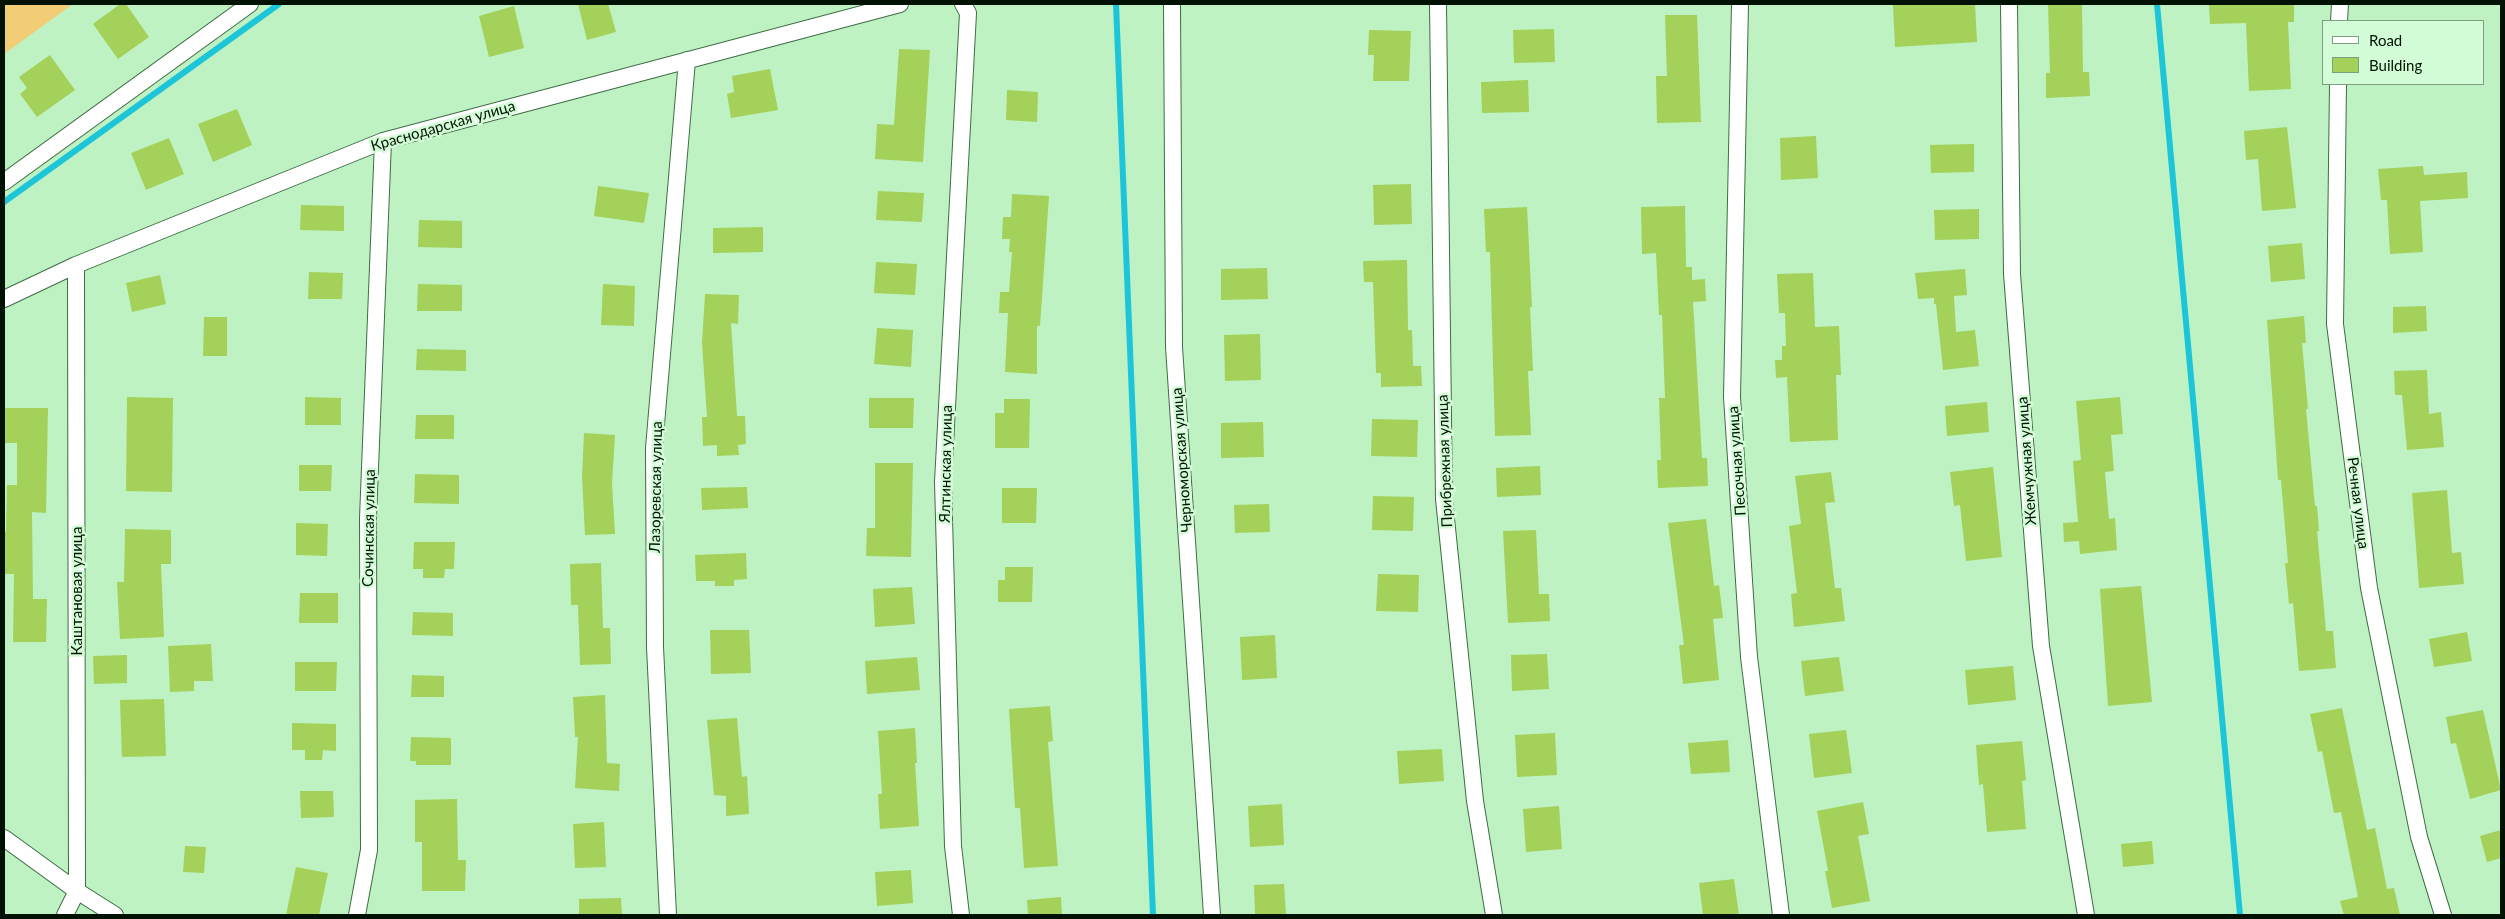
<!DOCTYPE html>
<html>
<head>
<meta charset="utf-8">
<style>
	body { margin:0 }
	#map { position:relative; width:2505px; height:919px; overflow:hidden; background:#bef2c3; font-family:Lato,sans-serif }
	canvas { display:block }
	.frame { position:absolute; inset:0; border:5px solid #011103; pointer-events:none }
	.legend { position:absolute; left:2322px; top:20px; width:162px; height:65px; box-sizing:border-box; background:#d3fdd6; border:1px solid #7f9f82; margin:0; padding:6px 9px; list-style:none; font-size:15px; color:#011103 }
	.legend li { display:flex; align-items:center; gap:10px; height:25px }
	.legend b { width:25px; border:1px solid #7f9f82 }
</style>
</head>
<body>
<div id="map">
<canvas width="2505" height="919"></canvas>
<div class="frame"></div>
<ul class="legend">
<li><b style="height:6px;background:#fff"></b>Road</li>
<li><b style="height:14px;background:#a3d159"></b>Building</li>
</ul>
</div>
<script>
const context = document.querySelector('canvas').getContext('2d');
context.lineJoin = 'round';
function fillPath(path, color) { context.fillStyle = color; context.fill(path, 'evenodd'); }
const shape = rows => new Path2D(rows.map(r => 'M' + r).join(''));
function stroke(path, color, width, dash) { context.strokeStyle = color; context.lineWidth = width; context.lineCap = dash ? 'butt' : 'round'; context.setLineDash(dash || []); context.stroke(path); }
function drawText(font, color, halo, rows, align = 'center') {
  context.font = font + ' Lato,sans-serif'; context.lineWidth = 5; context.setLineDash([]); context.textBaseline = 'middle'; context.strokeStyle = halo; context.fillStyle = color; for (const [text, x, y, turn = 0] of rows) {
    context.save(); context.translate(x, y); context.rotate((+turn || 0) * Math.PI / 180); context.textAlign = isNaN(turn) ? turn : align; if (halo) context.strokeText(text, 0, 0); context.fillText(text, 0, 0); context.restore();
  }
}
const green = shape([
	[4,4,73,4,4,54]
]);
const stream = shape([
	[1116,4,1153,915],
	[2157,4,2240,915],
	[4,202,279,4]
]);
const building = shape([
	[120,4,126,4,149,37,118,59,93,24],
	[578,4,608,4,616,32,587,40],
	[1916,4,1975,4,1977,42,1895,47,1893,5],
	[2048,4,2082,4,2083,72,2089,72,2090,96,2046,98,2046,73,2050,73],
	[2209,4,2294,4,2294,22,2288,22,2291,89,2249,91,2246,23,2210,24],
	[514,6,524,48,489,57,479,16],
	[1665,15,1697,15,1701,122,1657,123,1656,76,1667,76],
	[1554,29,1555,62,1514,63,1513,30],
	[1369,30,1411,31,1409,81,1373,81,1374,55,1368,55],
	[899,49,930,50,923,162,875,159,877,124,894,125],
	[50,55,75,90,37,117,20,94,27,88,19,77],
	[770,69,778,110,731,118,727,94,734,92,732,76],
	[1528,80,1529,112,1482,113,1481,82],
	[1007,90,1038,92,1037,122,1006,120],
	[237,109,252,145,213,162,198,124],
	[2287,127,2296,208,2262,211,2258,159,2246,160,2244,131],
	[1816,136,1818,178,1781,180,1780,138],
	[169,138,184,174,146,190,131,153],
	[1974,144,1974,172,1931,173,1930,145],
	[2423,166,2424,175,2467,172,2468,198,2420,201,2423,252,2390,254,2387,200,2381,200,2378,169],
	[1411,184,1412,224,1374,225,1373,185],
	[598,186,649,193,644,223,594,216],
	[878,191,924,193,922,222,876,220],
	[1012,194,1049,196,1040,326,1037,326,1037,374,1005,372,1008,313,999,313,1000,292,1009,292,1012,252,1009,252,1010,239,1002,239,1003,217,1011,217],
	[301,205,344,206,344,231,300,230],
	[1685,206,1686,267,1692,267,1692,280,1705,279,1706,301,1693,302,1702,458,1707,458,1708,486,1658,488,1657,460,1661,460,1659,398,1665,398,1662,315,1659,315,1656,253,1642,254,1641,207],
	[1527,207,1532,307,1530,307,1533,371,1528,371,1531,435,1495,436,1490,252,1486,252,1484,209],
	[1979,209,1979,239,1935,240,1934,210],
	[419,220,462,221,462,248,418,247],
	[763,227,763,252,713,253,713,228],
	[2302,243,2305,279,2271,282,2268,246],
	[1407,260,1408,330,1412,330,1413,366,1421,366,1422,386,1381,387,1381,373,1376,373,1373,282,1364,282,1363,261],
	[876,262,917,264,915,295,874,293],
	[1267,268,1268,299,1221,300,1221,269],
	[1965,269,1967,295,1954,296,1956,332,1975,330,1979,366,1943,370,1936,304,1934,304,1934,298,1918,299,1915,273],
	[309,272,343,273,342,299,308,299],
	[1813,273,1815,327,1839,326,1841,375,1836,375,1838,440,1790,442,1787,377,1776,378,1775,360,1782,360,1782,346,1786,346,1785,313,1779,313,1777,274],
	[160,275,166,304,132,312,126,283],
	[418,284,462,285,462,311,417,311],
	[603,284,635,286,634,326,601,325],
	[705,294,739,295,738,324,731,323,737,416,745,416,746,444,738,445,739,455,717,456,717,445,703,446,702,417,707,417,702,343],
	[2426,306,2427,331,2393,333,2393,307],
	[2304,316,2306,343,2302,343,2308,409,2306,409,2315,506,2317,506,2319,531,2317,531,2326,631,2333,631,2336,668,2299,671,2293,603,2289,604,2285,563,2288,563,2281,480,2278,480,2267,320],
	[204,317,227,317,227,356,203,356],
	[877,328,913,330,911,367,874,364],
	[1260,334,1261,380,1225,381,1224,335],
	[417,349,466,350,466,371,416,370],
	[2427,370,2429,414,2441,412,2444,447,2407,450,2402,395,2395,395,2394,371],
	[127,397,173,398,172,492,126,491],
	[305,397,341,398,341,425,305,425],
	[2120,397,2123,434,2111,435,2114,471,2105,472,2109,519,2115,518,2117,550,2080,554,2079,541,2064,542,2063,523,2078,522,2073,461,2081,460,2076,401],
	[869,398,914,398,913,428,869,428],
	[1004,399,1030,399,1029,448,995,448,995,413,1004,413],
	[1987,402,1989,432,1947,436,1945,406],
	[4,408,48,408,46,513,32,512,33,599,47,599,46,642,13,642,14,574,4,574,4,532,6,532,7,485,17,485,17,443,4,443],
	[416,415,454,415,454,439,415,439],
	[1372,419,1418,420,1417,457,1371,456],
	[1263,422,1264,457,1221,458,1221,423],
	[584,433,615,435,612,483,615,534,585,535,582,476],
	[875,463,913,463,911,557,866,556,867,528,875,528],
	[299,465,332,465,331,491,299,491],
	[1540,466,1541,495,1497,497,1496,468],
	[1993,467,2002,557,1966,561,1960,505,1954,506,1950,472],
	[1831,472,1835,502,1825,503,1835,588,1841,588,1845,621,1794,627,1791,594,1797,593,1789,526,1801,524,1795,476],
	[415,474,459,475,459,504,414,503],
	[747,487,748,508,702,510,701,488],
	[1002,488,1037,488,1036,523,1002,523],
	[2447,490,2452,553,2461,552,2464,584,2419,588,2412,493],
	[1373,496,1414,497,1413,531,1372,530],
	[1269,504,1270,532,1235,533,1234,505],
	[1706,519,1714,586,1719,585,1723,618,1713,619,1719,680,1683,684,1679,645,1684,645,1668,523],
	[296,523,328,524,327,556,296,555],
	[125,529,171,530,171,564,161,564,164,637,120,639,117,582,124,582],
	[1536,530,1539,594,1549,594,1550,621,1508,623,1503,531],
	[414,542,455,542,454,569,445,569,444,578,423,578,423,569,413,569],
	[746,553,747,579,734,580,734,586,715,586,715,581,696,581,695,555],
	[601,563,603,628,610,628,611,664,580,665,578,605,571,605,570,564],
	[1005,567,1033,567,1032,602,998,602,998,580,1005,580],
	[1378,574,1419,575,1418,612,1376,611],
	[2141,586,2152,702,2108,706,2100,589],
	[912,587,915,624,875,627,873,589],
	[300,593,338,593,338,623,299,623],
	[413,612,453,613,453,636,412,635],
	[710,630,749,630,751,673,711,674],
	[2467,632,2472,661,2434,667,2429,639],
	[1275,635,1277,678,1242,680,1240,637],
	[211,644,213,681,194,681,194,691,170,692,168,646],
	[1547,654,1549,689,1512,691,1511,655],
	[127,655,127,683,94,684,93,656],
	[917,657,920,690,867,694,865,661],
	[1839,657,1844,691,1805,696,1801,661],
	[295,662,337,662,336,691,295,691],
	[2013,666,2016,700,1968,705,1965,670],
	[412,675,444,676,444,697,411,697],
	[605,695,607,763,620,764,619,791,575,788,578,737,575,737,573,697],
	[164,699,166,756,122,757,120,700],
	[1050,706,1053,741,1048,742,1058,866,1024,868,1020,808,1015,808,1009,709],
	[2342,708,2367,830,2375,828,2387,889,2394,888,2400,915,2344,915,2340,901,2358,897,2341,812,2334,813,2322,751,2318,752,2310,714],
	[2483,710,2501,790,2470,799,2456,743,2451,744,2446,717],
	[737,718,742,777,747,776,749,814,726,816,726,796,714,795,707,720],
	[292,723,336,724,336,751,323,750,322,760,305,760,305,750,292,750],
	[915,728,917,763,915,763,919,826,880,829,878,794,882,794,878,731],
	[1846,730,1852,773,1814,778,1809,734],
	[1555,733,1557,775,1517,777,1515,735],
	[411,737,451,738,451,765,416,765,416,761,410,761],
	[1728,740,1730,772,1691,774,1688,743],
	[2022,741,2026,780,2022,781,2026,829,1987,832,1983,784,1979,785,1976,745],
	[1442,749,1444,781,1399,784,1397,751],
	[300,791,333,791,334,817,301,818],
	[457,799,458,860,466,860,465,891,422,891,422,842,415,842,415,800],
	[1863,802,1869,834,1858,836,1870,901,1832,908,1825,871,1828,871,1817,811],
	[1282,804,1284,845,1250,847,1248,806],
	[1559,806,1562,849,1526,852,1523,809],
	[604,822,606,867,575,868,573,824],
	[2501,830,2501,858,2487,862,2480,836],
	[2152,841,2154,864,2123,867,2121,844],
	[185,846,206,847,204,873,183,872],
	[296,867,328,873,319,915,286,915],
	[911,870,913,903,877,906,875,872],
	[1734,879,1739,915,1703,915,1699,883],
	[1284,884,1286,915,1255,915,1254,885],
	[1061,897,1062,915,1028,915,1027,900],
	[621,898,622,915,579,915,579,899]
]);
const street = shape([
	[1172,4,1174,347,1212,915],
	[1438,4,1444,499,1475,801,1494,915],
	[1740,4,1732,397,1749,657,1781,915],
	[2009,4,2012,274,2041,646,2086,915],
	[2339,21,2340,4],
	[2338,84,2335,324,2369,588,2419,837,2443,915],
	[4,182,250,4],
	[4,299,76,265,383,141,900,4],
	[4,838,77,891,115,915],
	[65,915,77,891,76,265],
	[357,915,369,850,368,518,383,141],
	[668,915,655,647,654,448,687,60],
	[961,915,953,846,943,482,968,13,963,4]
]);
const streetNames = [
	["Краснодарская улица",443,126,-16],
	["Черноморская улица",1182,460,-94],
	["Прибрежная улица",1445,461,-92],
	["Песочная улица",1737,461,-94],
	["Жемчужная улица",2027,461,-94],
	["Ялтинская улица",946,464,-89],
	["Лазоревская улица",656,487,-89],
	["Речная улица",2358,503,83],
	["Сочинская улица",369,528,-89],
	["Каштановая улица",77,591,-90]
];
fillPath(green, '#f2cd75');
stroke(stream, '#1dc5d8', 6);
fillPath(building, '#a3d159');
stroke(street, '#3e6d44', 18);
stroke(street, '#fff', 16);
drawText('15px', '#011103', '#d3fdd6', streetNames);
</script>
</body>
</html>
